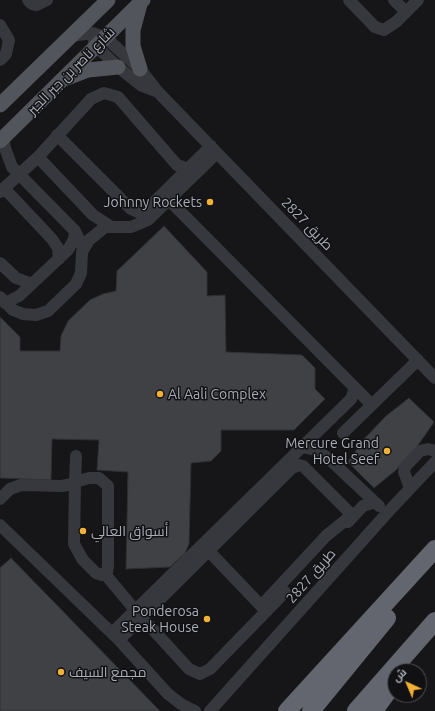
<!DOCTYPE html>
<html>
<head>
<meta charset="utf-8">
<style>
	body { margin:0 }
	#map { position:relative; width:435px; height:711px; overflow:hidden; background:#161618; font-family:Ubuntu,Cairo,sans-serif }
	canvas { display:block }
	.north { position:absolute; left:387px; top:663px; width:40px; height:40px; box-sizing:border-box; background:#111113; border:1px solid #4d4f55; border-radius:50%; rotate:316deg; font-size:11px; font-weight:700; line-height:16px; text-align:center; color:#a8adb8 }
	.north::after { content:''; display:block; margin:auto; width:14px; height:18px; background:#f2b134; clip-path:polygon(50% 0,100% 100%,50% 72%,0 100%) }
</style>
</head>
<body>
<div id="map">
<canvas width="435" height="711"></canvas>
<div class="north">ش</div>
</div>
<script>
const context = document.querySelector('canvas').getContext('2d');
context.lineJoin = 'round';
function fillPath(path, color) { context.fillStyle = color; context.fill(path, 'evenodd'); }
const shape = rows => new Path2D(rows.map(r => 'M' + r).join(''));
function stroke(path, color, width, dash) { context.strokeStyle = color; context.lineWidth = width; context.lineCap = dash ? 'butt' : 'round'; context.setLineDash(dash || []); context.stroke(path); }
function drawText(font, color, halo, rows, align = 'center') {
  context.font = font + ' Ubuntu,Cairo,sans-serif'; context.lineWidth = 3; context.setLineDash([]); context.textBaseline = 'middle'; context.strokeStyle = halo; context.fillStyle = color; for (const [text, x, y, turn = 0] of rows) {
    context.save(); context.translate(x, y); context.rotate((+turn || 0) * Math.PI / 180); context.textAlign = isNaN(turn) ? turn : align; if (halo) context.strokeText(text, 0, 0); context.fillText(text, 0, 0); context.restore();
  }
}
const building = shape([
	[164,226,207,272,207,296,225,295,226,352,302,355,315,368,315,389,325,399,294,430,221,430,221,451,211,461,191,463,189,544,185,553,170,567,126,569,128,472,97,470,99,440,52,439,51,480,0,478,0,317,20,337,20,351,60,351,61,336,68,321,90,300,103,294,116,291,117,271,164,226],
	[409,398,434,422,416,448,396,470,374,488,348,462,364,439,386,416,409,398],
	[11,558,84,633,160,711,0,711,0,568,11,558]
]);
const minor = shape([
	[28,0,32,4,37,5,47,0],
	[349,0,375,27,384,30,396,22,418,0],
	[394,0,406,12],
	[0,25,9,40,6,54,0,60],
	[71,36,92,33,105,37,140,69,158,92,435,378],
	[93,38,96,46,118,67,142,86,158,92],
	[57,135,131,209,138,212,148,208,211,146],
	[3,138,5,148,12,167,75,231,83,248],
	[38,157,93,215,110,226],
	[4,188,52,239,58,248,59,259],
	[0,192,38,157,91,99,104,93,118,97,177,165,188,169],
	[163,194,372,405],
	[0,263,16,278,32,284],
	[0,297,13,310,23,314,36,315,48,311,76,284,81,273,82,252,89,240,105,227,131,227,148,220,217,153],
	[5,303,19,296,68,250,74,239,75,231],
	[343,433,418,360],
	[302,447,316,450,328,458,379,506],
	[89,478,99,478,108,486,108,566,107,572,102,575,96,573,83,560,74,544,75,482,89,478],
	[410,488,404,472,405,467,420,451,428,449,435,451],
	[0,499,10,489,21,485,62,486,72,484,75,482,76,456],
	[348,522,363,506,375,502],
	[0,525,119,640,168,694,181,704,195,711],
	[203,545,266,611],
	[105,574,135,610,189,669,200,674,210,669,285,592],
	[112,633,351,399,355,388],
	[119,640,292,468,299,465,303,466,352,515,326,536,261,606],
	[210,711,388,512,435,462]
]);
const major = shape([
	[140,69,133,46,133,30,140,4],
	[67,78,88,70,118,67],
	[0,105,108,0],
	[0,141,143,0]
]);
const highway = shape([
	[287,711,435,549],
	[311,711,387,618],
	[356,711,435,621],
	[374,711,391,687]
]);
const markers = [
	[210,202,4,"#f2b134"],
	[160,394,4,"#f2b134"],
	[387,451,4,"#f2b134"],
	[83,531,4,"#f2b134"],
	[207,619,4,"#f2b134"],
	[61,672,4,"#f2b134"]
];
const streetNames = [
	["شارع ناصر بن جبر الجبر",71,71,-45],
	["طريق 2827",307,224,46],
	["طريق 2827",311,576,-49]
];
const poiNames = [
	["Johnny Rockets",202,202],
	["Al Aali Complex",168,394,"left"],
	["Mercure Grand",379,443],
	["Hotel Seef",379,459],
	["أسواق العالي",91,531,"left"],
	["Ponderosa",199,611],
	["Steak House",199,627],
	["مجمع السيف",69,672,"left"]
];
fillPath(building, '#404145');
stroke(building, '#303034', 1);
stroke(minor, '#37383d', 12);
stroke(major, '#53555c', 15);
stroke(highway, '#63666e', 18);
for (const [x, y, r, color] of markers) { const dot = new Path2D(); dot.arc(x, y, r, 0, 2 * Math.PI); context.fillStyle = color; context.fill(dot); stroke(dot, '#111113', 1.5); }
drawText('14px', '#a8adb8', '#111113', streetNames);
drawText('14px', '#a8adb8', '#111113', poiNames, 'right');
</script>
</body>
</html>
